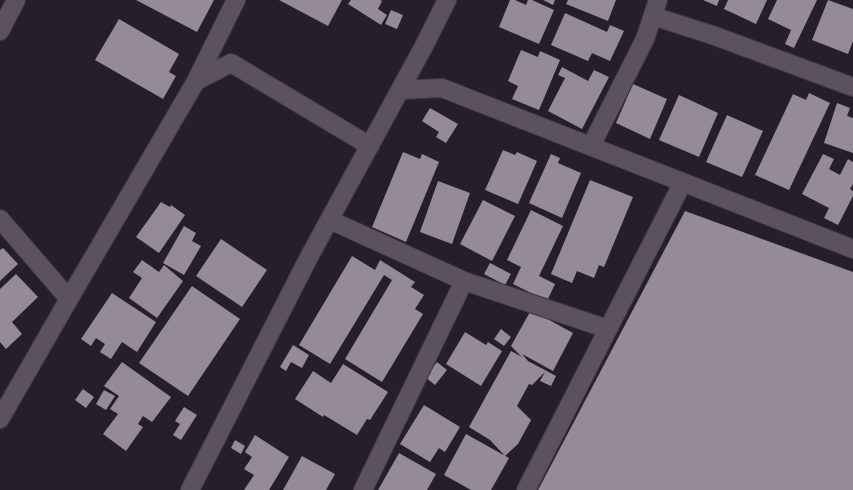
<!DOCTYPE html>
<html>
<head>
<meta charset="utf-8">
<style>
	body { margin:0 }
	canvas { display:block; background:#261e29 }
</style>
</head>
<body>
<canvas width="853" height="490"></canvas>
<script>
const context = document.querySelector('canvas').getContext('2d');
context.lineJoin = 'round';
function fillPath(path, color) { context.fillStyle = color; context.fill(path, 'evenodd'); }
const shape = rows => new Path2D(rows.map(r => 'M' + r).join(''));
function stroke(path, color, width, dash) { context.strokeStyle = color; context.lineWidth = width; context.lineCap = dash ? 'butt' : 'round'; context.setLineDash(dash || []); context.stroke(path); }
const building = shape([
	[136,0,214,0,197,32],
	[279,0,342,0,328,26],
	[351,0,380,0,382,1,378,9,387,15,381,25,348,4],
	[510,0,515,0,526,5,528,0,532,0,554,10,539,44,499,27],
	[543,0,555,0,553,5],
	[568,0,616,0,608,21,566,4],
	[703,0,719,0,717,6],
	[728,0,767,0,756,24,724,9],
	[777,0,817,0,794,48,785,44,791,30,768,19],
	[828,0,853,9,853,41,848,54,812,40],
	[391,10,403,15,397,29,385,24],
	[565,13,607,32,610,25,624,31,610,61,592,53,588,61,551,45],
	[119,19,179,54,169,72,176,76,163,99,95,60],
	[521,50,538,57,540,51,560,60,539,110,512,99,518,86,508,81],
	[562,67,588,81,594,70,609,77,582,129,548,111,565,78,558,75],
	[633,84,667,99,650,139,616,123],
	[809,93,830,103,789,190,755,175,793,94,806,100],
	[679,95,718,113,699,157,659,140],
	[837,103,850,108,847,116,853,118,853,153,824,143],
	[430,108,458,124,446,143,436,137,439,132,422,121],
	[727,115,763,131,742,177,706,162],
	[503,150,515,155,517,152,537,161,518,204,485,190],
	[403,152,420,159,422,154,439,162,406,242,372,227],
	[551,154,560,158,558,163,581,173,562,218,529,203],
	[823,154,834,159,829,169,840,175,848,159,853,162,853,184,850,189,853,191,853,196,838,225,824,218,829,208,802,194],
	[590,180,633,197,604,267,599,265,594,278,577,271,572,283,551,274],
	[438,181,470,193,452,244,420,232],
	[483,200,515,216,492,261,460,244],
	[161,202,170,207,171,205,185,215,159,253,136,237],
	[531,210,563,226,539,276,555,284,547,301,513,284,521,267,507,260],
	[685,211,853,272,853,490,538,490],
	[184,226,196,233,192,241,201,246,184,275,163,263],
	[221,239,267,270,242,307,196,276],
	[3,248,18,264,0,281,0,250],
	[352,256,375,270,380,260,415,282,411,287,424,295,415,309,423,314,382,382,345,359,392,280,384,275,330,364,299,345],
	[142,260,159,272,164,265,183,281,157,318,129,298,142,278,133,272],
	[490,263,511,274,505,285,484,274],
	[16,274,38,297,12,322,22,334,6,349,0,342,0,289],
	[192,286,240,319,188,396,139,363],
	[112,293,156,322,137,352,122,342,111,359,100,352,105,344,96,338,91,346,81,339],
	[531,310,573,333,553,371,522,354,528,361,556,376,551,386,540,381,545,372,532,385,529,384,517,406,531,420,518,444,505,456,490,440,469,427,511,351,522,357,511,346],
	[501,329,511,337,504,346,494,339],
	[465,332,486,345,488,342,502,351,481,386,446,364],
	[293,345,309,355,302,368,291,362,286,371,280,367],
	[122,362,171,397,152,422,143,416,138,424,143,427,126,451,103,434,118,414,110,409,119,396,104,386],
	[437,362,447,370,435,385,425,377],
	[343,364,388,392,370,420,367,419,357,435,324,415,323,417,295,399,313,371,331,383],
	[83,389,94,397,86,408,75,400],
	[104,390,115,396,106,410,96,404],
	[424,405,460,427,445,452,439,448,430,462,400,444],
	[184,407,197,415,181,440,173,435,180,424,175,421],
	[466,434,509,458,491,490,471,490,444,475],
	[255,435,289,457,269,490,244,490,254,475,244,469,252,457,245,452],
	[235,440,245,446,241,454,231,448],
	[399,453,436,474,427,490,378,490],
	[302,456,335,474,326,490,283,490]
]);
const minor = shape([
	[653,16,715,36,853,87],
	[0,31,16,0],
	[196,81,236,0],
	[400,90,442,88,853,249],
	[591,146,645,39,658,0],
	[0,219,69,299,0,419],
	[330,220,464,281,608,329],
	[69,299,196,81,231,63,370,146],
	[190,490,308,259,425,44,447,0],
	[363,490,464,281],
	[526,490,683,182]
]);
fillPath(building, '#948a98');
stroke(minor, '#3f3941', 20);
stroke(minor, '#5b525e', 18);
</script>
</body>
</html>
